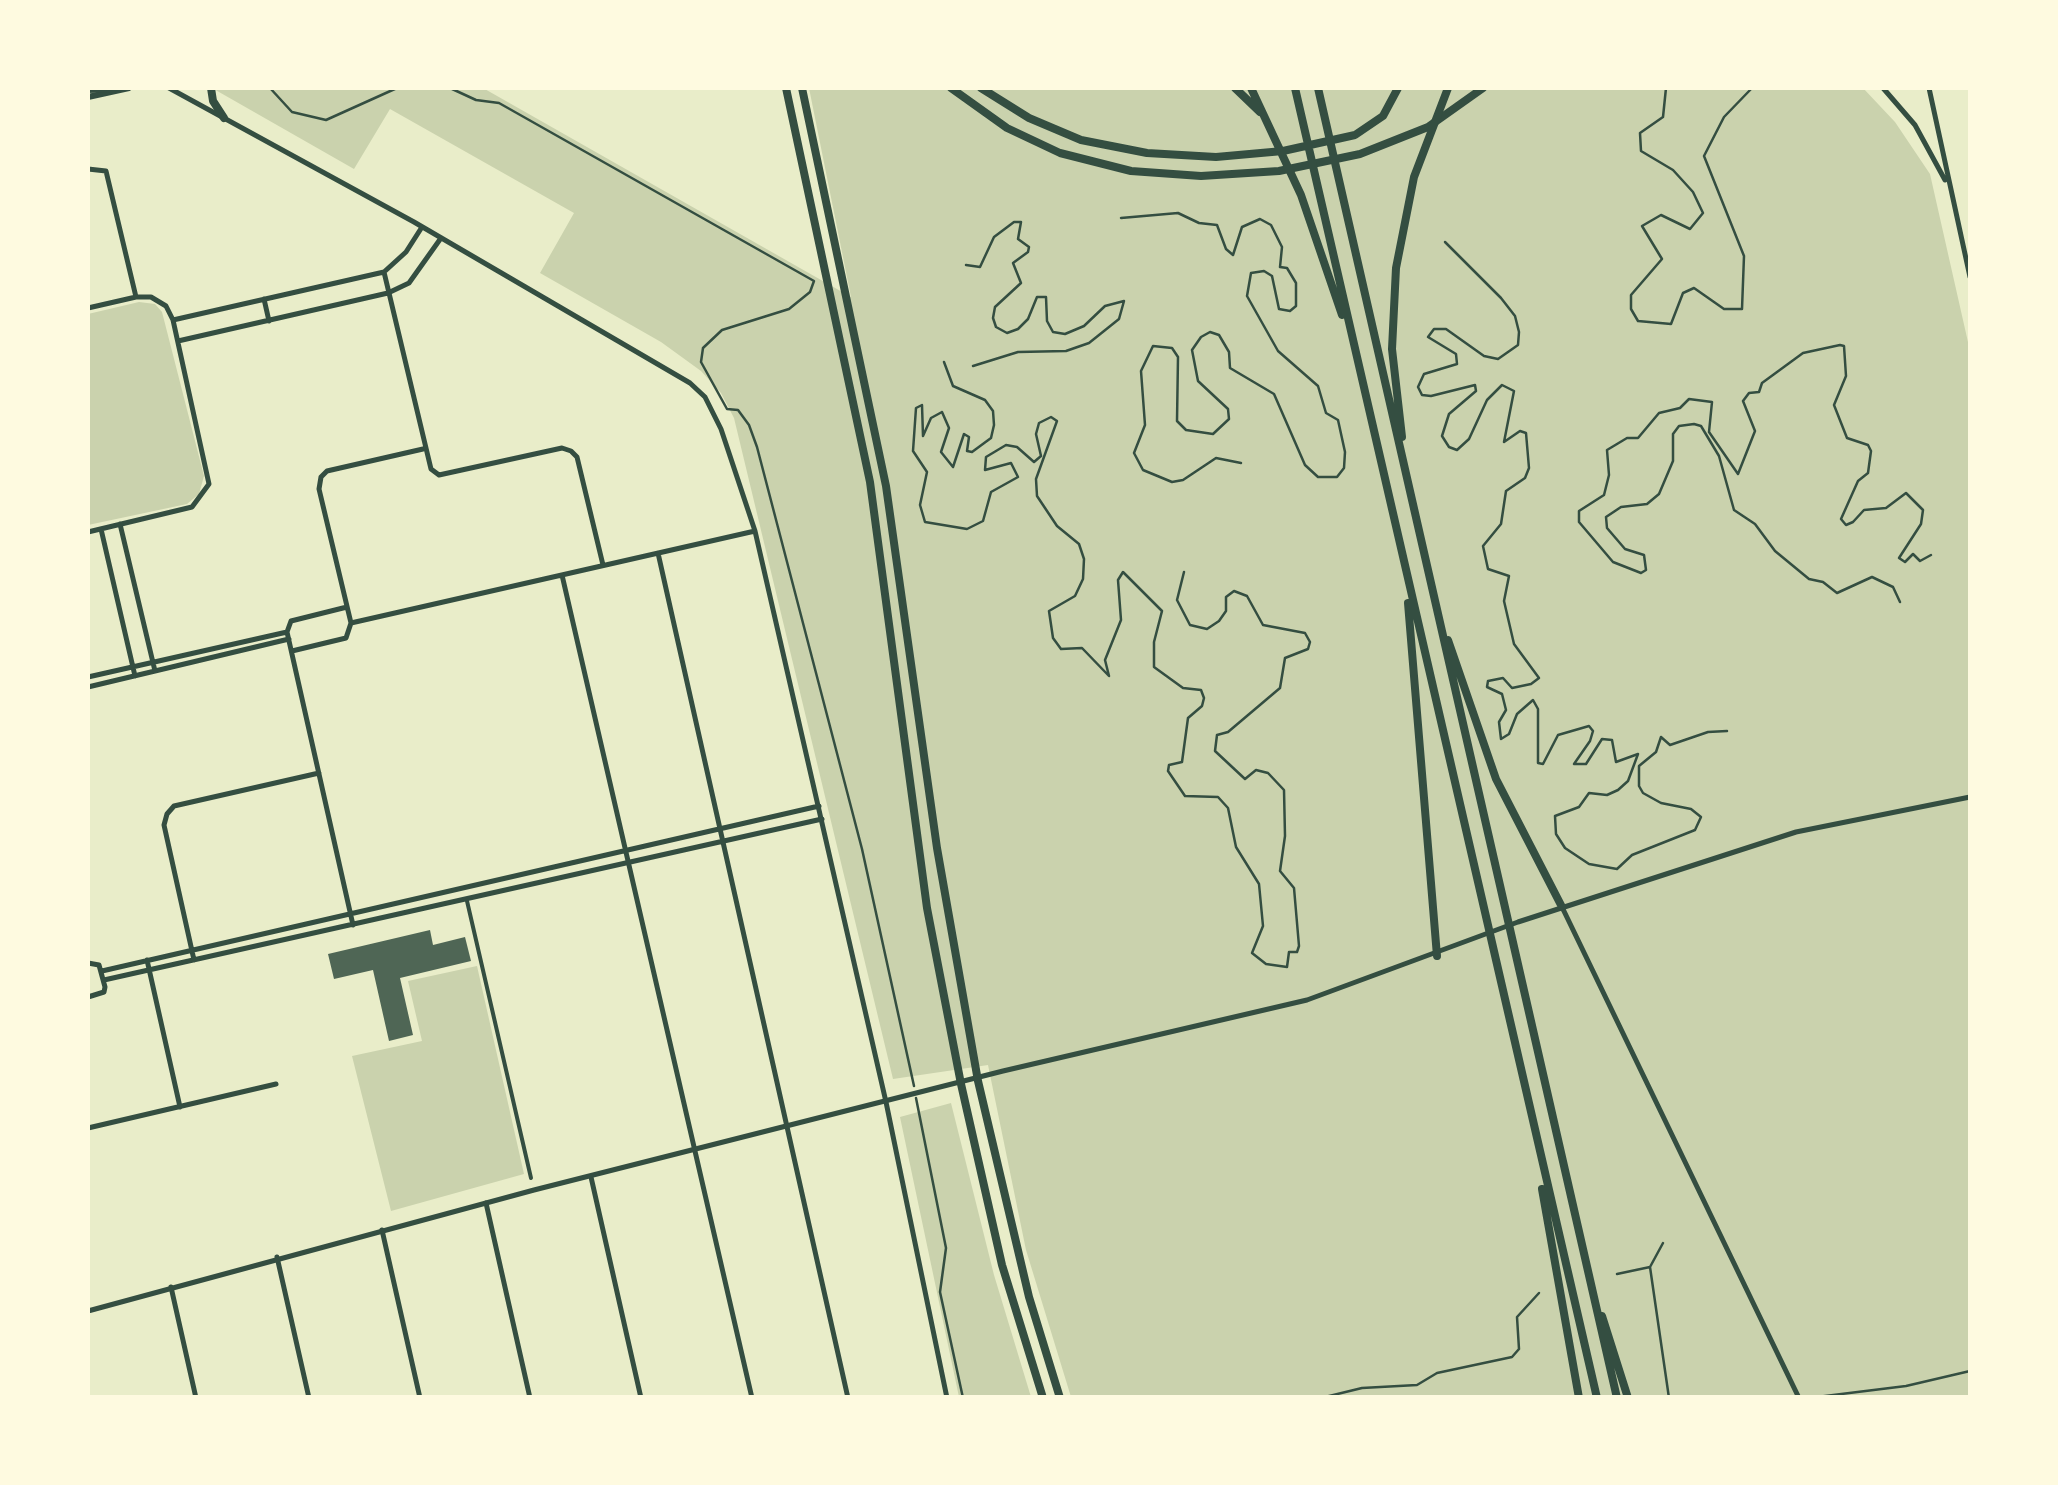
<!DOCTYPE html>
<html>
<head>
<meta charset="utf-8">
<style>
	body { margin:0 }
	#map { position:relative; width:2058px; height:1485px; overflow:hidden; background:#e9edc9; font-family:"Noto Sans",sans-serif }
	canvas { display:block }
	.frame { position:absolute; inset:0; border:90px solid #fefae0; pointer-events:none }
</style>
</head>
<body>
<div id="map">
<canvas width="2058" height="1485"></canvas>
<div class="frame"></div>
</div>
<script>
const context = document.querySelector('canvas').getContext('2d');
context.lineJoin = 'round';
function fillPath(path, color) { context.fillStyle = color; context.fill(path, 'evenodd'); }
const shape = rows => new Path2D(rows.map(r => 'M' + r).join(''));
function stroke(path, color, width, dash) { context.strokeStyle = color; context.lineWidth = width; context.lineCap = dash ? 'butt' : 'round'; context.setLineDash(dash || []); context.stroke(path); }
const green = shape([
	[212,88,483,88,851,297,809,88,1863,88,1895,122,1930,174,1970,351,1970,1397,1071,1397,1026,1250,988,1065,893,1079,734,418,721,393,701,371,661,342,540,273,574,213,390,109,354,169],
	[139,302,155,304,162,312,204,476,199,494,187,504,88,525,88,314],
	[477,966,524,1174,391,1211,352,1056,422,1041,408,981],
	[951,1103,994,1275,1031,1397,959,1397,900,1117]
]);
const building = shape([
	[430,930,433,945,465,937,471,961,400,978,413,1035,389,1041,373,970,334,979,328,954]
]);
const path = shape([
	[270,88,292,112,326,120,397,88],
	[450,88,476,100,499,103,814,281,810,292,789,309,722,330,703,348,701,362,727,409,738,410,749,425,757,447,862,849,914,1086],
	[1666,88,1663,117,1640,133,1641,151,1673,170,1693,192,1703,213,1690,229,1661,215,1642,226,1662,259,1631,295,1631,309,1638,321,1671,324,1683,293,1694,288,1724,309,1742,309,1744,256,1704,156,1724,117,1752,88],
	[1121,218,1178,213,1199,223,1217,225,1226,249,1233,255,1242,227,1260,219,1271,225,1282,247,1280,267,1287,268,1296,283,1296,306,1290,311,1279,309,1272,276,1264,271,1251,273,1247,296,1278,351,1318,386,1326,413,1338,420,1345,452,1344,468,1337,477,1318,477,1305,465,1274,394,1230,368,1229,352,1219,335,1210,332,1201,337,1192,350,1198,381,1228,409,1229,419,1213,434,1186,430,1177,421,1178,357,1172,348,1153,346,1141,371,1145,425,1134,453,1143,470,1172,482,1183,480,1216,458,1241,463],
	[1445,242,1501,298,1515,316,1519,332,1518,345,1498,359,1484,356,1446,329,1434,329,1428,337,1456,354,1457,364,1424,374,1418,387,1422,395,1431,396,1475,385,1476,391,1449,414,1442,436,1449,447,1457,450,1469,439,1487,400,1502,385,1514,391,1504,442,1520,431,1526,433,1529,468,1525,478,1506,491,1501,524,1483,546,1488,569,1509,576,1504,601,1514,644,1539,678,1531,684,1512,688,1503,678,1488,681,1487,687,1502,694,1506,710,1499,722,1501,739,1509,734,1517,714,1533,700,1538,709,1538,763,1543,764,1558,735,1589,726,1593,731,1590,741,1574,764,1586,764,1602,739,1612,740,1616,762,1638,754,1628,781,1618,790,1607,795,1589,793,1579,807,1555,816,1556,834,1565,848,1589,864,1617,869,1632,855,1695,830,1701,817,1691,809,1661,803,1643,793,1639,786,1639,766,1656,752,1661,737,1670,745,1708,732,1727,731],
	[966,265,980,267,994,237,1014,222,1021,222,1018,239,1029,247,1028,252,1013,263,1021,283,995,307,993,318,996,327,1007,333,1018,329,1028,319,1037,297,1046,297,1047,321,1053,332,1065,334,1084,326,1105,306,1124,301,1119,319,1089,343,1066,351,1018,352,973,366],
	[944,362,953,386,985,400,993,411,994,425,991,438,972,452,967,451,969,437,964,434,953,467,941,452,949,428,942,412,931,418,923,436,922,405,916,408,913,451,927,472,920,505,925,522,967,529,983,521,991,492,1018,477,1011,463,985,470,986,457,1006,445,1017,447,1034,462,1041,456,1036,434,1039,423,1051,417,1057,421,1036,479,1037,496,1057,526,1079,544,1084,559,1083,579,1075,596,1049,611,1053,638,1061,649,1082,648,1109,676,1105,660,1121,620,1118,580,1123,572,1162,611,1154,642,1154,667,1183,688,1201,690,1204,698,1202,706,1188,718,1182,762,1169,765,1168,771,1185,796,1218,797,1228,808,1236,847,1259,884,1263,926,1252,953,1266,964,1287,967,1289,952,1297,952,1299,946,1294,888,1280,871,1285,836,1284,790,1268,773,1256,770,1245,779,1215,751,1217,735,1228,732,1280,688,1285,658,1308,649,1310,642,1305,633,1263,625,1247,596,1234,591,1226,597,1226,611,1219,621,1207,629,1190,625,1177,600,1184,572],
	[1900,602,1893,587,1872,577,1837,593,1823,582,1809,579,1775,551,1755,524,1734,510,1719,456,1701,426,1694,424,1679,426,1673,434,1673,461,1659,494,1647,504,1621,507,1606,517,1607,528,1625,549,1644,555,1646,570,1641,573,1613,562,1579,522,1579,511,1604,495,1609,475,1607,450,1627,438,1638,438,1659,413,1680,408,1689,399,1712,402,1709,432,1738,474,1755,431,1743,401,1749,393,1759,392,1762,383,1803,353,1840,345,1844,346,1846,376,1834,405,1847,438,1868,445,1871,451,1868,473,1858,481,1841,519,1846,525,1853,522,1864,510,1886,508,1906,493,1923,510,1921,524,1899,558,1905,562,1913,554,1920,561,1931,555],
	[916,1098,946,1248,940,1292,963,1398],
	[1650,1267,1669,1398],
	[1617,1274,1650,1267,1663,1243],
	[1321,1398,1362,1388,1417,1385,1437,1373,1512,1357,1519,1349,1517,1317,1539,1293],
	[1809,1398,1906,1386,1970,1371]
]);
const pedestrian = shape([
	[467,901,531,1178]
]);
const minor = shape([
	[169,88,414,222,690,383,705,397,721,429,755,531,886,1102,947,1398],
	[1883,88,1915,125,1945,180],
	[1929,88,1970,277],
	[88,169,106,171,136,297],
	[384,272,431,469,439,475,562,448,571,451,577,457,603,565],
	[264,299,269,321],
	[88,308,136,297,151,297,166,306,173,320,209,484,192,507,88,532],
	[173,320,384,272,406,252,422,227],
	[178,341,388,293,409,283,441,238],
	[120,524,155,671],
	[101,529,135,676],
	[658,553,848,1398],
	[562,575,752,1398],
	[351,623,755,531],
	[351,623,319,489,321,477,327,471,423,449],
	[287,632,353,925],
	[292,651,346,638,351,623],
	[88,677,287,632,291,621,347,607],
	[88,687,289,639],
	[1562,907,1799,1398],
	[147,960,180,1107],
	[194,960,164,825,167,814,174,806,319,773],
	[88,963,99,965,105,987,104,992,88,997],
	[102,971,819,806],
	[104,980,822,819],
	[88,1128,276,1084],
	[591,1177,641,1398],
	[486,1203,530,1398],
	[382,1230,420,1398],
	[277,1257,309,1398],
	[171,1287,196,1398]
]);
const tertiary = shape([
	[88,1311,534,1190,1003,1071,1307,1000,1518,922,1796,832,1970,797]
]);
const secondary = shape([
	[88,97,129,88]
]);
const primary = shape([
	[211,88,213,101,224,118],
	[786,88,870,482,927,908,961,1084,1002,1265,1043,1398],
	[802,88,886,486,937,848,978,1081,1029,1297,1060,1398],
	[951,88,1007,128,1060,153,1131,171,1201,176,1279,171,1360,154,1428,127,1483,88]
]);
const motorway = shape([
	[981,88,1029,118,1081,140,1147,153,1216,157,1283,151,1355,135,1383,116,1398,88],
	[1235,88,1260,112],
	[1251,88,1301,195,1342,315],
	[1295,88,1597,1398],
	[1318,88,1617,1398],
	[88,89,114,88],
	[1402,437,1392,349,1396,268,1414,177,1448,88],
	[1408,603,1437,956],
	[1448,640,1496,779,1562,907],
	[1542,1189,1579,1398],
	[1602,1316,1628,1398]
]);
fillPath(green, '#cad2ad');
fillPath(building, '#4f6655');
stroke(path, '#344e41', 2.5);
stroke(pedestrian, '#344e41', 4);
stroke(minor, '#344e41', 5);
stroke(tertiary, '#344e41', 5);
stroke(secondary, '#344e41', 6);
stroke(primary, '#344e41', 8);
stroke(motorway, '#344e41', 8);
</script>
</body>
</html>
